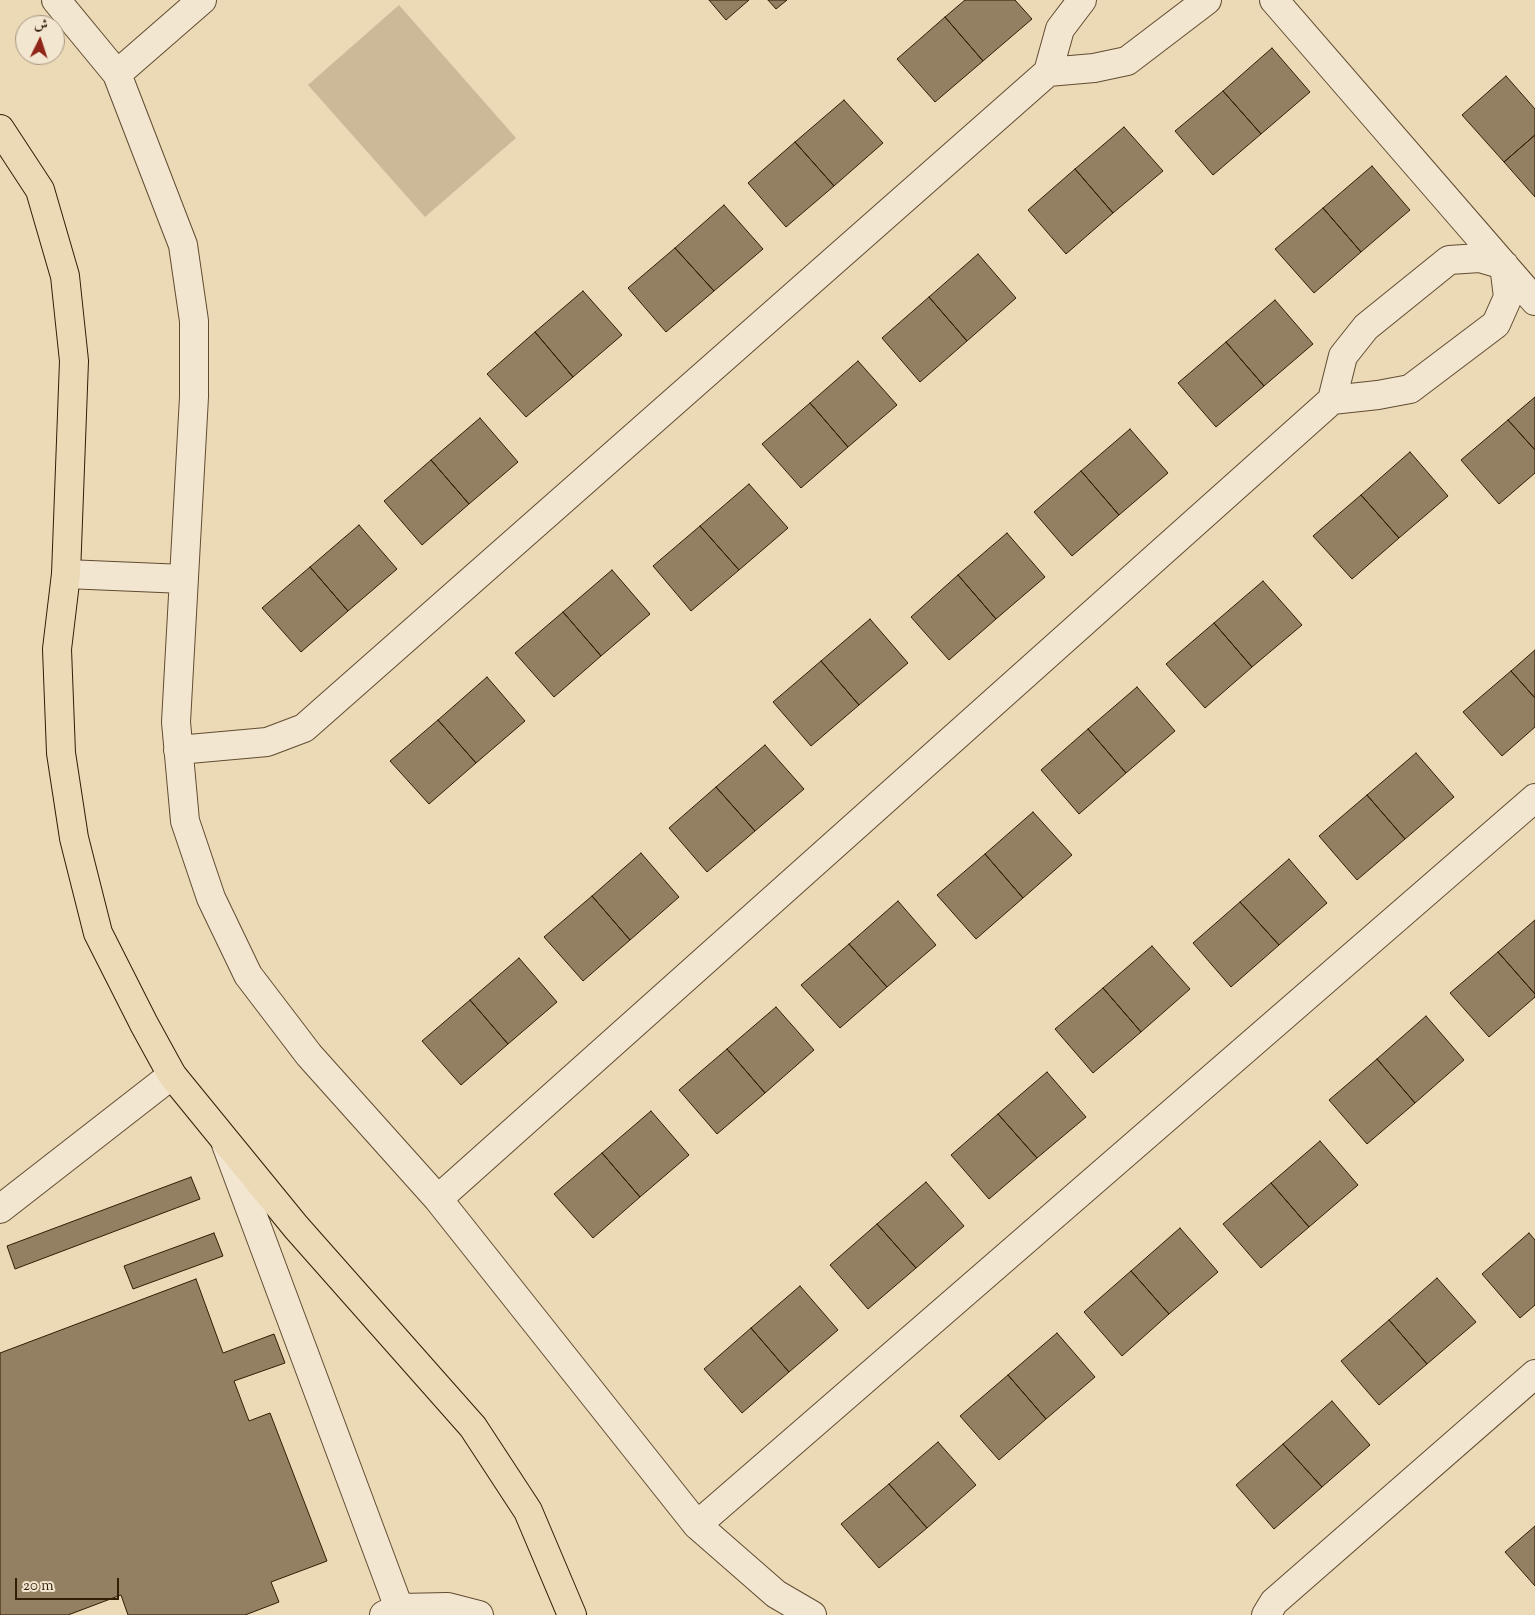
<!DOCTYPE html>
<html>
<head>
<meta charset="utf-8">
<style>
	body { margin:0 }
	#map { position:relative; width:1535px; height:1615px; overflow:hidden; background:#ecd9b6; font-family:"Sorts Mill Goudy",Amiri,serif }
	canvas { display:block }
	.north { position:absolute; left:15px; top:15px; width:50px; height:50px; box-sizing:border-box; background:#f3e6d0; border:1px solid #a6967f; border-radius:50%; rotate:4deg; font-size:14px; font-weight:700; line-height:20px; text-align:center; color:#321d05 }
	.north::after { content:''; display:block; margin:auto; width:18px; height:22px; background:#8f2418; clip-path:polygon(50% 0,100% 100%,50% 72%,0 100%) }
	.scale { position:absolute; left:15px; top:1578px; width:104px; height:22px; box-sizing:border-box; border:2px solid #321d05; border-top:0; padding-left:6px; font-size:15px; line-height:18px; white-space:nowrap; color:#321d05; -webkit-text-stroke:4px #f3e6d0; paint-order:stroke }
</style>
</head>
<body>
<div id="map">
<canvas width="1535" height="1615"></canvas>
<div class="north">ش</div>
<div class="scale">20 m</div>
</div>
<script>
const context = document.querySelector('canvas').getContext('2d');
context.lineJoin = 'round';
function fillPath(path, color) { context.fillStyle = color; context.fill(path, 'evenodd'); }
const shape = rows => new Path2D(rows.map(r => 'M' + r).join(''));
function stroke(path, color, width, dash) { context.strokeStyle = color; context.lineWidth = width; context.lineCap = dash ? 'butt' : 'round'; context.setLineDash(dash || []); context.stroke(path); }
const green = shape([
	[399,5,516,138,425,217,308,85]
]);
const building = shape([
	[709,0,749,0,726,20,709,0],
	[768,0,787,0,776,9,768,0],
	[965,0,1015,0,1032,19,983,61,945,17,965,0],
	[945,17,983,61,935,102,897,59,945,17],
	[1272,48,1310,92,1261,134,1223,91,1272,48],
	[1506,76,1535,109,1535,135,1504,162,1462,115,1506,76],
	[1223,91,1261,134,1213,175,1175,131,1223,91],
	[844,100,883,143,834,186,795,142,844,100],
	[1124,127,1163,171,1113,213,1075,169,1124,127],
	[1535,135,1535,197,1504,162,1535,135],
	[795,142,834,186,786,227,748,183,795,142],
	[1372,166,1410,210,1361,252,1323,208,1372,166],
	[1075,169,1113,213,1066,254,1028,210,1075,169],
	[724,205,763,249,714,291,675,248,724,205],
	[1323,208,1361,252,1314,293,1275,249,1323,208],
	[675,248,714,291,666,332,628,288,675,248],
	[978,254,1016,298,967,341,929,297,978,254],
	[583,291,622,335,573,377,535,332,583,291],
	[929,297,967,341,920,382,882,338,929,297],
	[1275,300,1313,344,1264,386,1226,342,1275,300],
	[535,332,573,377,526,417,487,374,535,332],
	[1226,342,1264,386,1216,427,1178,383,1226,342],
	[858,361,897,405,848,447,810,403,858,361],
	[1535,397,1535,450,1508,420,1535,397],
	[810,403,848,447,801,488,762,444,810,403],
	[480,418,518,462,469,504,431,460,480,418],
	[1508,420,1535,450,1535,473,1499,504,1461,460,1508,420],
	[1130,429,1168,473,1119,515,1081,471,1130,429],
	[1410,452,1448,496,1399,538,1361,495,1410,452],
	[431,460,469,504,422,545,384,501,431,460],
	[1081,471,1119,515,1072,556,1034,512,1081,471],
	[749,484,788,528,739,570,700,526,749,484],
	[1361,495,1399,538,1352,579,1313,536,1361,495],
	[359,525,397,569,348,611,310,567,359,525],
	[700,526,739,570,691,611,653,566,700,526],
	[1007,533,1045,577,996,619,958,575,1007,533],
	[310,567,348,611,301,652,262,608,310,567],
	[612,570,650,614,601,656,563,612,612,570],
	[958,575,996,619,949,660,911,617,958,575],
	[1263,581,1302,625,1252,667,1214,623,1263,581],
	[563,612,601,656,554,697,515,653,563,612],
	[870,619,908,663,859,705,821,661,870,619],
	[1214,623,1252,667,1205,708,1166,664,1214,623],
	[1535,650,1535,698,1511,671,1535,650],
	[821,661,859,705,811,746,773,702,821,661],
	[1511,671,1535,698,1535,727,1502,756,1463,712,1511,671],
	[487,677,525,721,476,763,438,720,487,677],
	[1137,687,1175,731,1126,773,1088,729,1137,687],
	[438,720,476,763,429,804,390,761,438,720],
	[1088,729,1126,773,1079,814,1041,770,1088,729],
	[765,745,804,789,755,831,716,787,765,745],
	[1416,753,1454,797,1405,839,1367,795,1416,753],
	[716,787,755,831,707,872,669,828,716,787],
	[1367,795,1405,839,1357,880,1319,836,1367,795],
	[1033,812,1072,855,1023,898,985,854,1033,812],
	[641,853,679,897,630,940,592,896,641,853],
	[985,854,1023,898,976,939,937,895,985,854],
	[1289,859,1327,903,1279,945,1240,902,1289,859],
	[592,896,630,940,583,981,544,937,592,896],
	[898,901,936,945,887,987,849,944,898,901],
	[1240,902,1279,945,1231,987,1193,943,1240,902],
	[1535,920,1535,994,1498,952,1535,920],
	[849,944,887,987,840,1028,801,985,849,944],
	[1152,946,1190,989,1141,1032,1103,988,1152,946],
	[1498,952,1535,994,1535,997,1489,1037,1450,993,1498,952],
	[519,958,557,1002,508,1044,470,1000,519,958],
	[1103,988,1141,1032,1093,1073,1055,1029,1103,988],
	[470,1000,508,1044,461,1085,422,1041,470,1000],
	[776,1007,814,1050,765,1093,727,1049,776,1007],
	[1426,1016,1464,1060,1415,1103,1377,1059,1426,1016],
	[727,1049,765,1093,717,1134,679,1090,727,1049],
	[1377,1059,1415,1103,1367,1144,1329,1100,1377,1059],
	[1047,1072,1086,1117,1037,1158,998,1114,1047,1072],
	[651,1111,689,1155,640,1197,602,1153,651,1111],
	[998,1114,1037,1158,989,1199,951,1155,998,1114],
	[1320,1141,1358,1185,1309,1227,1271,1183,1320,1141],
	[602,1153,640,1197,593,1238,554,1194,602,1153],
	[191,1177,200,1199,15,1269,7,1246,191,1177],
	[926,1182,964,1226,916,1268,877,1224,926,1182],
	[1271,1183,1309,1227,1261,1268,1223,1224,1271,1183],
	[877,1224,916,1268,868,1309,830,1265,877,1224],
	[1180,1228,1218,1272,1169,1314,1131,1271,1180,1228],
	[214,1233,223,1256,133,1289,124,1266,214,1233],
	[1529,1233,1535,1240,1535,1305,1520,1318,1482,1274,1529,1233],
	[1131,1271,1169,1314,1122,1356,1084,1312,1131,1271],
	[1437,1278,1476,1322,1427,1364,1389,1320,1437,1278],
	[196,1279,223,1353,274,1334,285,1363,234,1381,249,1421,270,1413,327,1561,271,1582,279,1602,245,1615,128,1615,121,1595,68,1615,0,1615,0,1353,196,1279],
	[800,1286,838,1330,789,1372,751,1328,800,1286],
	[1389,1320,1427,1364,1379,1405,1341,1361,1389,1320],
	[751,1328,789,1372,742,1413,704,1369,751,1328],
	[1057,1333,1095,1377,1046,1419,1008,1375,1057,1333],
	[1008,1375,1046,1419,999,1460,960,1416,1008,1375],
	[1332,1401,1370,1445,1322,1487,1283,1444,1332,1401],
	[938,1442,976,1485,927,1528,889,1484,938,1442],
	[1283,1444,1322,1487,1274,1529,1236,1485,1283,1444],
	[889,1484,927,1528,879,1568,841,1524,889,1484],
	[1535,1526,1535,1586,1505,1552,1535,1526]
]);
const minor = shape([
	[56,0,117,74,183,245,194,321,194,397,176,722,185,821,211,898,248,975,309,1055,438,1199,697,1525,776,1594,812,1615],
	[1274,0,1535,301],
	[1048,72,1094,68,1127,61,1207,0],
	[117,74,202,0],
	[66,574,184,579],
	[178,750,267,742,304,728,1048,72,1060,29,1082,0],
	[226,1144,399,1608],
	[438,1199,1332,400,1343,356,1366,327,1449,260,1480,258,1504,265,1508,297,1496,324,1410,389,1378,395,1332,400],
	[0,1209,172,1075],
	[697,1525,1535,798],
	[384,1615,399,1608,448,1607,479,1615],
	[1266,1615,1274,1602,1535,1374]
]);
const major = shape([
	[0,129,40,190,65,276,74,361,66,574,57,649,61,753,74,838,98,933,144,1024,172,1075,296,1227,473,1427,528,1511,572,1615]
]);
fillPath(green, '#ccb998');
fillPath(building, '#937f61');
stroke(building, '#321d05', 1);
stroke(minor, '#604c31', 30);
stroke(major, '#321d05', 30);
stroke(minor, '#f3e6d0', 28);
stroke(major, '#ecd9b6', 28);
</script>
</body>
</html>
